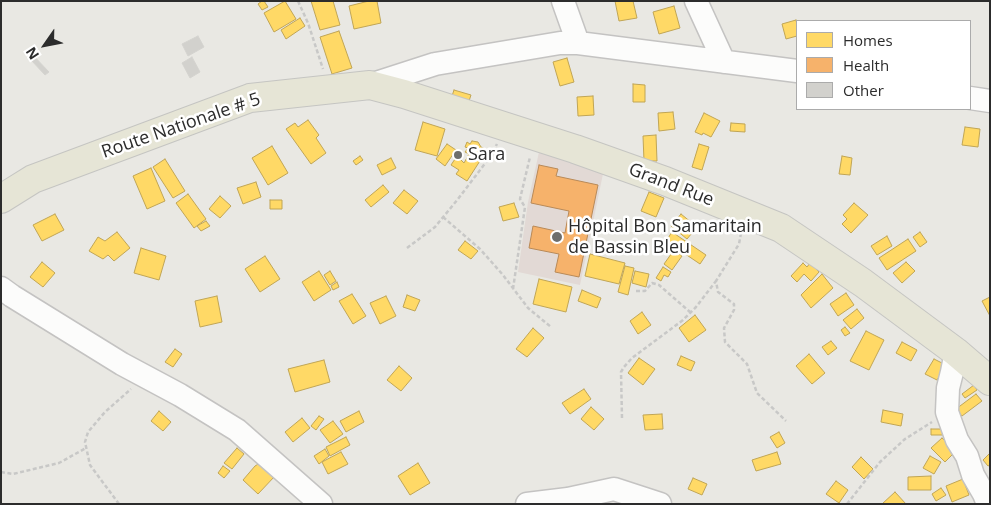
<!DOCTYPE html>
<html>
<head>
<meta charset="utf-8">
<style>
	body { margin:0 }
	#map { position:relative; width:991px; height:505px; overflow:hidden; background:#e9e8e3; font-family:"Open Sans",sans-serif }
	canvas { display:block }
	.frame { position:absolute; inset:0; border:2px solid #2c2c2c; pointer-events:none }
	.legend { position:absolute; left:796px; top:20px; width:175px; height:90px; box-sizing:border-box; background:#fff; border:1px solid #ababab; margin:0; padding:6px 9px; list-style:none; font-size:15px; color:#2c2c2c }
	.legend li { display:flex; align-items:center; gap:10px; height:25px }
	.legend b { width:25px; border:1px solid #ababab }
	.north { position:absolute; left:20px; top:20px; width:50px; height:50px; -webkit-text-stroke:4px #fff; paint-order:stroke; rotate:237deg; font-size:14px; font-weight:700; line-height:20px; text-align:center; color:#2c2c2c }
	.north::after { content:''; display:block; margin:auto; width:18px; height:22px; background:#2c2c2c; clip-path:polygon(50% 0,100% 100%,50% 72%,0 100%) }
</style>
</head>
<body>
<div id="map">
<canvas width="991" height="505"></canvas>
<div class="frame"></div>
<ul class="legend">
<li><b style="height:14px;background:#ffd966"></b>Homes</li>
<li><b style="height:14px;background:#f6b26b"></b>Health</li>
<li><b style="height:14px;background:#d2d1cd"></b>Other</li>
</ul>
<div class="north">N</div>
</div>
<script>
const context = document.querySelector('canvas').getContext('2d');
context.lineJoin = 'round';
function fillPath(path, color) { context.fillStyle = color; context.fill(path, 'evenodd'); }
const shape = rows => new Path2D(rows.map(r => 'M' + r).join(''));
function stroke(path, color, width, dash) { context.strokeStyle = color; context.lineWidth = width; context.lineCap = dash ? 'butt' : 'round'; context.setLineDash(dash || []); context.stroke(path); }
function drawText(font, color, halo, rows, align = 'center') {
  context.font = font + ' "Open Sans",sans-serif'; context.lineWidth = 5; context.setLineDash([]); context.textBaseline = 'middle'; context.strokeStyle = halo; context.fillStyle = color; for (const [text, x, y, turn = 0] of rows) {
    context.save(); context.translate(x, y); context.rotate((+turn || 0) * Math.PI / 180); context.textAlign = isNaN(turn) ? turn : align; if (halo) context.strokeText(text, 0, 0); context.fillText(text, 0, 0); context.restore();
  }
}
const medical = shape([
	[539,152,604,169,580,285,518,272,528,202]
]);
const homes = shape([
	[262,1,264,1,268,7,262,10,258,4,262,1],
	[285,1,296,19,274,32,264,13,285,1],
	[311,1,333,1,340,25,320,30,311,1],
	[369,1,377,1,381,23,354,29,349,6,369,1],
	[615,1,633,1,637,18,619,21,615,1],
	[674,6,680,28,659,34,653,12,674,6],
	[300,18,305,26,286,39,281,30,300,18],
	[796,20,797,25,797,36,786,39,782,24,796,20],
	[339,31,352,68,332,74,320,37,339,31],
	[567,58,574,82,560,86,553,62,567,58],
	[633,84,645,85,645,102,633,102,633,84],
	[454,90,471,95,469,101,452,96,454,90],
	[593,96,594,115,578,116,577,97,593,96],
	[673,112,675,129,659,131,658,113,673,112],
	[704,113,720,121,711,137,703,133,702,135,695,132,704,113],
	[308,120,319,135,316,138,326,153,311,164,286,129,295,123,298,127,308,120],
	[423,122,445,129,437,156,415,150,423,122],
	[731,123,745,124,745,132,730,131,731,123],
	[965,127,980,129,978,147,962,145,965,127],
	[656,135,657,161,644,161,643,136,656,135],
	[472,141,478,142,481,147,487,150,467,181,456,174,459,170,451,165,457,156,464,163,469,154,465,152,468,148,465,147,467,142,470,144,472,141],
	[447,144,456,150,445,166,436,159,447,144],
	[699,144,709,147,702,170,692,167,699,144],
	[272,146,288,173,268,185,252,158,272,146],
	[360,156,363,160,356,165,353,161,360,156],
	[842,156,852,158,850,175,839,174,842,156],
	[391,158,396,168,382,175,377,165,391,158],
	[165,159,185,191,173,198,153,167,165,159],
	[151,168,165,201,147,209,133,176,151,168],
	[256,182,261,197,243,204,237,188,256,182],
	[383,185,389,192,371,207,365,200,383,185],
	[404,190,418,201,407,214,393,203,404,190],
	[649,192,664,198,656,217,641,211,649,192],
	[188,194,206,219,194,228,176,203,188,194],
	[220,196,231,206,220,218,209,209,220,196],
	[270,200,282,200,282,209,270,209,270,200],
	[514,203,519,217,503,221,499,207,514,203],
	[854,203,868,215,851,233,842,224,847,219,843,215,854,203],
	[55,214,64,230,42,241,33,225,55,214],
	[681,214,697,227,687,239,671,226,681,214],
	[206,221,210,226,201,231,197,226,206,221],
	[117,232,130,248,114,261,108,255,103,259,89,251,98,237,105,241,117,232],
	[672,232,706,255,700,264,666,241,672,232],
	[920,232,927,242,920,247,913,237,920,232],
	[887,236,892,246,877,255,871,246,887,236],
	[908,239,916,251,887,270,879,258,908,239],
	[465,241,478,251,471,259,458,250,465,241],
	[141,248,166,256,159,280,134,273,141,248],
	[674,250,682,256,672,270,664,264,674,250],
	[590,254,625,263,619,284,585,276,590,254],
	[265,256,280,279,260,292,245,269,265,256],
	[42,262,55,273,43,287,30,277,42,262],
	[906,262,915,271,902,283,893,273,906,262],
	[803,263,807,267,810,263,819,272,811,281,804,274,797,282,791,276,803,263],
	[625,266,634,268,628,295,618,292,625,266],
	[663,267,671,272,668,277,664,275,661,281,656,278,663,267],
	[319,271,331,290,314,301,302,282,319,271],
	[330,271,336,281,330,285,324,275,330,271],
	[635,271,649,274,646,287,632,283,635,271],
	[822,274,833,288,811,308,801,295,822,274],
	[539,279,572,287,566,312,533,304,539,279],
	[337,282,339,287,333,290,331,286,337,282],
	[582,290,601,298,597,308,578,301,582,290],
	[846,293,854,305,838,316,830,304,846,293],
	[352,294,366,316,353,324,339,301,352,294],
	[407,295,420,300,415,311,403,307,407,295],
	[217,296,222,322,200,327,195,301,217,296],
	[386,296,396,316,380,324,370,303,386,296],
	[990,297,990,316,982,301,990,297],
	[857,309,864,318,851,329,843,320,857,309],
	[642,312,651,325,638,334,630,321,642,312],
	[695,315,706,330,689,342,679,328,695,315],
	[845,327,850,333,845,336,841,330,845,327],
	[533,328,544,338,527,357,516,349,533,328],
	[866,331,884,340,869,370,850,361,866,331],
	[831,341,837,348,828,355,822,347,831,341],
	[902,342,917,350,911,361,896,353,902,342],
	[175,349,182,354,173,367,165,362,175,349],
	[809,354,825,373,812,384,796,366,809,354],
	[681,356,695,362,691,371,677,365,681,356],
	[639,358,655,369,643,385,628,373,639,358],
	[934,359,946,365,937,380,925,374,934,359],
	[324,360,330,382,295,392,288,369,324,360],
	[399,366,412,378,401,391,387,380,399,366],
	[974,385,977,390,965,398,962,394,974,385],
	[584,389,591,399,570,414,562,403,584,389],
	[976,394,982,401,962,416,956,409,976,394],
	[591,407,604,419,594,430,581,419,591,407],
	[883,410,903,414,901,426,881,422,883,410],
	[159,411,171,422,163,431,151,421,159,411],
	[359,411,364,422,346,432,340,421,359,411],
	[662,414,663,429,645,430,643,415,662,414],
	[319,416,324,419,316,430,311,426,319,416],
	[302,418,310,428,293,442,285,432,302,418],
	[333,421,343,434,330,443,320,430,333,421],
	[931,429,943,429,943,435,931,435,931,429],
	[779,432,785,443,777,448,770,437,779,432],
	[346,437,350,445,330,456,326,447,346,437],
	[942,438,956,451,945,462,931,448,942,438],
	[237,448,244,454,232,469,224,463,237,448],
	[325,449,329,456,319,464,314,456,325,449],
	[341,452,348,464,328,474,322,462,341,452],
	[777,452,781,464,756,471,752,460,777,452],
	[990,453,990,465,988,466,983,460,990,453],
	[930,456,941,462,934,474,923,468,930,456],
	[861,457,873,469,864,479,852,467,861,457],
	[260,463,275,476,258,494,243,480,255,466,260,463],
	[418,463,430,483,410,495,398,476,418,463],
	[223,466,230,471,224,478,218,473,223,466],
	[931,476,931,490,908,490,908,477,931,476],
	[693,478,707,484,702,495,688,489,693,478],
	[963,479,969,495,952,502,946,486,963,479],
	[836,481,848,490,839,503,826,494,836,481],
	[941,488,946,495,936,501,932,494,941,488],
	[895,492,906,504,882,504,895,492]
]);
const health = shape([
	[539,165,558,169,556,176,598,185,579,277,555,272,559,254,529,248,533,226,565,233,569,211,531,203,539,165]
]);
const building = shape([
	[198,36,204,47,188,56,182,44,198,36],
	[31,53,49,72,45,75,31,60,33,59,29,55,31,53],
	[192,57,200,72,190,78,182,63,192,57]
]);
const path = shape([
	[298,1,308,23,323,69],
	[443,217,480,249,503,275,528,308,551,327],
	[741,233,739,244,716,281,718,292,734,304,734,310,724,328,725,342,747,364,757,393,786,421],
	[407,248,435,227,458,199,490,157,497,144],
	[513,289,525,207,520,199,530,157],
	[636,291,645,291,652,283,659,285,690,312],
	[622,418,621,372,624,367,632,358,683,320,696,307,716,281],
	[1,472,13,474,59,463,86,448],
	[119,504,90,465,85,442,88,432,105,412,131,389],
	[847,504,880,462,905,439,932,422]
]);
const minor = shape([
	[563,1,578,43],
	[696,1,724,62],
	[370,85,435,64,560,43,578,43,797,71],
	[970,98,990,101],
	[1,288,12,296,122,364,180,395,237,430,321,504],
	[956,352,952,372,948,388,947,412,957,440,967,456,973,475,984,494,988,504],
	[527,504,568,499,614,489,660,504]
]);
const major = shape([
	[1,199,33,179,250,98,370,85,404,94,575,149,665,181,781,228,863,283,956,352,990,381]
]);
const markers = [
	[458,155,5,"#6e6e6c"],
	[557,237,6,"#6e6e6c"]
];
const streetNames = [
	["Route Nationale # 5",181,126,-19],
	["Grand Rue",671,185,21]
];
const poiNames = [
	["Sara",468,155],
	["Hôpital Bon Samaritain",568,227],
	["de Bassin Bleu",568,248]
];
fillPath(medical, '#e2d9d5');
fillPath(homes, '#ffd966');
stroke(homes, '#c0a555', 1);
fillPath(health, '#f6b26b');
stroke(health, '#b98a58', 1);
fillPath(building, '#d2d1cd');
stroke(building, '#d4d3cf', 1);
stroke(minor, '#c4c3c2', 25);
stroke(major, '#c5c5c2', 30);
stroke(path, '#c8c8c7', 2.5, [4, 2.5]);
stroke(minor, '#fcfcfb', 22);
stroke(major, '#e6e5d6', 28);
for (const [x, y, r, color] of markers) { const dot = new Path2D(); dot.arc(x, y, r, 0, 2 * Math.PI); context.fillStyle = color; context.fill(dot); stroke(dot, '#fff', 2); }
drawText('18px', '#2c2c2c', '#fff', streetNames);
drawText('18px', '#2c2c2c', '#fff', poiNames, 'left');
</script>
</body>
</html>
